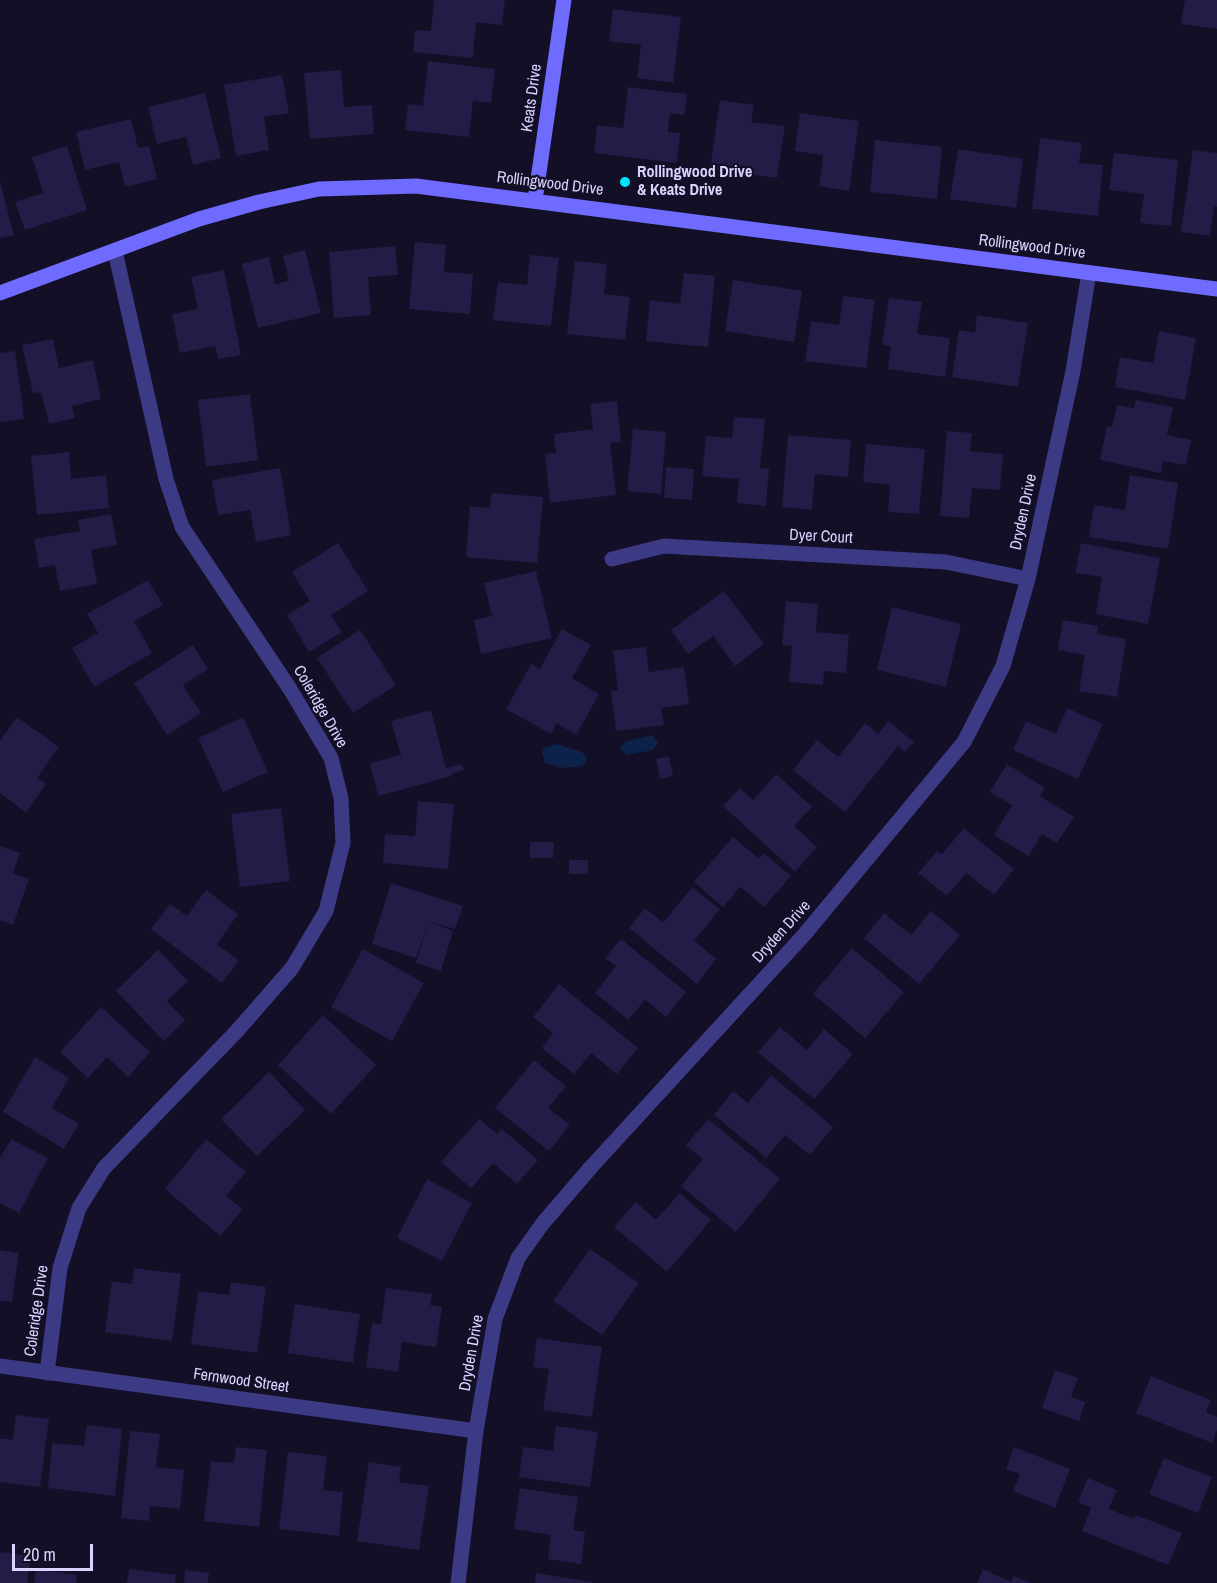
<!DOCTYPE html>
<html>
<head>
<meta charset="utf-8">
<style>
	body { margin:0 }
	#map { position:relative; width:1217px; height:1583px; overflow:hidden; background:#130f26; font-family:"Archivo Narrow",sans-serif }
	canvas { display:block }
	.scale { position:absolute; left:12px; top:1544px; width:81px; height:27px; box-sizing:border-box; border:3px solid #d9d4ff; border-top:0; padding-left:8px; font-size:18px; line-height:21px; white-space:nowrap; color:#d9d4ff; -webkit-text-stroke:4px #130f26; paint-order:stroke }
</style>
</head>
<body>
<div id="map">
<canvas width="1217" height="1583"></canvas>
<div class="scale">20 m</div>
</div>
<script>
const context = document.querySelector('canvas').getContext('2d');
context.lineJoin = 'round';
function fillPath(path, color) { context.fillStyle = color; context.fill(path, 'evenodd'); }
const shape = rows => new Path2D(rows.map(r => 'M' + r).join(''));
function stroke(path, color, width, dash) { context.strokeStyle = color; context.lineWidth = width; context.lineCap = dash ? 'butt' : 'round'; context.setLineDash(dash || []); context.stroke(path); }
function drawText(font, color, halo, rows, align = 'center') {
  context.font = font + ' "Archivo Narrow",sans-serif'; context.lineWidth = 4.5; context.setLineDash([]); context.textBaseline = 'middle'; context.strokeStyle = halo; context.fillStyle = color; for (const [text, x, y, turn = 0] of rows) {
    context.save(); context.translate(x, y); context.rotate((+turn || 0) * Math.PI / 180); context.textAlign = isNaN(turn) ? turn : align; if (halo) context.strokeText(text, 0, 0); context.fillText(text, 0, 0); context.restore();
  }
}
const water = shape([
	[653,735,658,743,653,750,627,755,620,749,626,741],
	[557,744,582,752,587,758,586,761,582,766,563,768,545,763,542,752,545,747]
]);
const building = shape([
	[434,0,505,0,502,25,476,22,473,58,413,52,415,30,431,31],
	[1185,0,1217,0,1217,29,1181,24],
	[613,9,681,17,673,83,637,78,641,45,609,41],
	[428,61,495,69,491,103,473,101,469,137,405,130,408,104,423,106],
	[341,70,344,107,372,105,374,134,310,139,304,73],
	[282,75,289,113,264,117,269,150,236,156,224,85],
	[628,87,687,94,684,115,670,113,668,132,680,133,677,163,594,153,597,125,623,128],
	[205,93,221,158,193,165,186,137,157,144,148,107],
	[720,100,754,105,751,122,785,126,777,178,710,169],
	[800,113,859,121,849,191,819,186,823,155,795,151],
	[131,119,138,148,149,146,157,179,125,187,119,162,85,170,76,132],
	[1040,138,1082,143,1079,163,1103,165,1098,216,1032,209],
	[875,140,942,147,937,199,870,192],
	[67,146,87,210,25,230,15,202,43,193,32,157],
	[958,149,1023,159,1016,208,950,199],
	[1193,150,1217,153,1217,207,1214,206,1210,236,1181,232],
	[1114,153,1178,160,1171,226,1140,223,1144,194,1109,190],
	[0,182,14,235,0,238],
	[415,242,446,245,444,272,473,274,470,314,409,309],
	[395,246,398,275,368,277,371,315,334,318,329,252],
	[305,250,321,313,258,328,242,264,269,257,275,284,289,281,283,256],
	[530,255,559,258,551,326,493,320,498,282,527,285],
	[575,261,607,264,604,294,630,297,625,340,567,334],
	[224,270,241,355,218,359,215,346,180,353,172,314,198,309,191,277],
	[684,273,715,276,708,347,646,341,650,300,680,304],
	[733,280,802,291,794,342,725,331],
	[843,296,875,300,866,368,805,361,811,321,839,325],
	[889,298,922,302,917,334,950,338,945,377,888,369,891,346,882,345],
	[977,315,1028,323,1018,387,952,377,959,330,975,333],
	[1159,331,1196,338,1185,400,1115,387,1120,357,1153,363],
	[53,339,59,368,93,360,101,399,72,406,75,418,49,424,41,392,33,394,22,345],
	[15,351,24,419,0,422,0,353],
	[250,394,258,460,206,467,198,400],
	[1136,400,1173,407,1167,435,1191,440,1186,465,1163,461,1161,473,1100,460,1107,426,1112,427,1117,405,1134,408],
	[617,401,621,442,610,443,616,495,550,503,545,454,556,453,554,434,593,429,590,404],
	[734,417,765,419,760,468,769,469,766,506,737,503,739,479,702,476,706,436,732,438],
	[633,429,666,432,661,494,627,491],
	[947,431,972,433,970,451,1003,454,1000,490,972,488,969,518,940,516],
	[788,435,851,440,848,477,815,474,812,510,782,507],
	[866,444,925,449,919,514,888,512,890,485,863,482],
	[69,452,71,479,106,475,109,508,37,515,31,456],
	[666,467,694,469,692,500,664,498],
	[280,468,291,535,256,542,250,510,218,515,212,480],
	[1130,475,1178,483,1168,549,1089,537,1094,505,1125,510],
	[492,493,543,497,537,563,466,557,470,506,490,508],
	[111,514,117,545,91,550,97,584,60,591,55,565,39,568,34,539,80,531,78,520],
	[338,543,368,591,331,615,342,632,309,652,287,615,310,601,292,572],
	[1081,543,1160,558,1148,624,1096,614,1102,577,1075,573],
	[536,571,552,638,481,654,474,620,492,616,484,583],
	[148,580,163,605,134,621,152,653,94,687,72,648,98,633,87,614],
	[724,591,764,644,735,666,713,636,688,654,671,630],
	[786,601,818,604,816,632,849,635,846,673,824,671,823,685,789,682,792,646,782,645],
	[892,607,961,624,946,687,877,670],
	[1063,620,1098,626,1097,634,1126,639,1117,697,1079,691,1085,655,1058,650],
	[562,629,591,645,572,678,599,694,576,735,557,723,551,734,506,709,531,664,540,669],
	[360,630,396,685,353,713,317,658],
	[193,645,208,669,183,685,201,713,167,735,134,683],
	[646,647,649,672,684,667,689,704,661,708,664,725,616,731,611,691,618,690,613,651],
	[1067,708,1103,724,1078,779,1013,750,1026,721,1056,734],
	[431,710,446,768,462,764,464,770,451,774,452,776,378,796,370,763,401,755,391,721],
	[17,717,59,747,37,778,46,784,26,813,0,793,0,741],
	[243,717,268,772,223,792,198,738],
	[888,721,914,742,905,752,898,746,845,812,793,770,817,740,838,757,865,723,878,734],
	[669,756,673,776,660,779,656,759],
	[1007,764,1045,788,1040,796,1074,817,1057,843,1042,834,1028,856,994,835,1012,805,990,792],
	[776,774,812,807,794,826,817,847,795,872,723,806,740,788,753,800],
	[418,801,454,804,448,869,383,863,385,834,415,836],
	[281,808,290,881,240,887,231,814],
	[964,828,1014,869,994,895,966,873,947,896,918,873,937,851,942,854],
	[733,837,759,859,764,853,791,876,764,907,740,887,723,907,694,882],
	[530,842,554,842,553,858,530,858],
	[0,846,20,853,13,873,29,879,13,925,0,920],
	[569,860,588,860,588,874,569,874],
	[391,883,463,906,455,929,428,921,453,931,441,971,416,963,427,926,416,958,372,944],
	[692,887,720,909,694,941,716,959,697,984,629,928,645,908,663,923],
	[206,890,238,914,217,944,239,961,222,983,151,929,170,904,187,916],
	[931,911,960,935,919,984,864,938,884,913,911,935],
	[621,939,686,992,666,1017,645,1000,628,1020,595,993,616,966,605,958],
	[852,948,904,992,865,1038,813,994],
	[363,949,424,983,392,1041,331,1007],
	[158,950,188,981,167,1001,185,1020,164,1041,116,991],
	[559,984,638,1048,617,1074,591,1053,574,1074,542,1048,553,1033,533,1017],
	[101,1007,150,1052,128,1077,107,1057,88,1078,60,1052],
	[323,1015,376,1065,331,1114,278,1065],
	[780,1027,807,1050,824,1029,853,1054,814,1099,758,1052],
	[35,1057,69,1078,52,1108,79,1124,64,1149,3,1112],
	[534,1060,566,1086,548,1108,570,1125,549,1151,495,1108],
	[269,1072,305,1110,257,1156,221,1119],
	[771,1075,833,1127,810,1155,785,1135,766,1158,714,1115,733,1091,748,1103],
	[479,1119,497,1134,502,1129,538,1160,517,1184,493,1163,471,1188,441,1162],
	[708,1119,780,1179,736,1232,681,1186,703,1159,686,1145],
	[11,1139,48,1158,19,1213,0,1203,0,1158],
	[206,1139,246,1172,226,1196,243,1209,220,1236,165,1189],
	[427,1179,472,1203,442,1261,397,1238],
	[680,1193,711,1220,667,1272,614,1227,636,1202,656,1220],
	[590,1249,639,1283,602,1335,553,1301],
	[0,1250,19,1253,12,1302,0,1301],
	[134,1268,181,1274,172,1341,105,1332,112,1281,132,1284],
	[231,1282,266,1287,257,1353,191,1344,198,1291,229,1295],
	[386,1288,432,1294,430,1305,442,1307,436,1347,402,1342,398,1372,366,1367,372,1323,381,1324],
	[295,1304,360,1314,353,1363,288,1353],
	[537,1338,602,1347,592,1417,543,1410,549,1369,533,1367],
	[1055,1370,1078,1378,1071,1397,1085,1402,1079,1421,1042,1408],
	[1151,1376,1211,1400,1206,1412,1217,1417,1217,1430,1212,1443,1136,1413],
	[16,1415,49,1419,40,1487,0,1482,0,1438,13,1440],
	[87,1425,122,1429,115,1496,48,1488,52,1443,84,1446],
	[556,1426,598,1432,590,1487,519,1477,523,1447,553,1451],
	[130,1431,160,1434,156,1467,184,1470,180,1509,150,1506,149,1521,121,1518],
	[236,1447,267,1450,259,1527,204,1521,211,1461,234,1463],
	[1014,1447,1070,1469,1055,1508,1013,1491,1020,1474,1006,1469],
	[288,1452,327,1456,323,1490,343,1492,339,1536,279,1529],
	[1164,1458,1212,1477,1198,1513,1149,1494],
	[369,1462,401,1467,399,1482,429,1486,419,1550,357,1541],
	[1088,1478,1117,1490,1109,1509,1134,1519,1136,1515,1182,1533,1168,1565,1082,1531,1091,1508,1078,1502],
	[520,1488,578,1497,573,1530,585,1532,581,1564,548,1559,551,1535,514,1529],
	[0,1552,31,1556,27,1583,0,1583],
	[36,1569,77,1575,76,1583,34,1583],
	[129,1569,176,1575,175,1583,127,1583],
	[983,1569,1011,1582,1014,1576,1031,1583,977,1583],
	[185,1570,209,1573,208,1583,184,1583],
	[536,1573,592,1582,592,1583,535,1583]
]);
const street = shape([
	[612,559,664,546,946,562,1028,579],
	[0,1366,476,1431],
	[47,1373,60,1268,79,1208,104,1168,236,1032,292,968,326,911,343,843,341,798,331,758,290,689,182,527,166,479,115,251],
	[458,1583,476,1431,495,1319,518,1258,543,1223,592,1166,804,935,964,742,1003,666,1028,579,1073,371,1089,273]
]);
const secondary = shape([
	[535,200,564,0],
	[0,293,199,219,259,202,319,189,416,186,1217,289]
]);
const markers = [
	[625,182,6,"#00e5ff"]
];
const streetNames = [
	["Keats Drive",532,98,-82],
	["Rollingwood Drive",550,184,7],
	["Rollingwood Drive",1032,247,7],
	["Dryden Drive",1024,512,-78],
	["Dyer Court",821,537,3],
	["Coleridge Drive",320,707,60],
	["Dryden Drive",782,932,-48],
	["Coleridge Drive",37,1311,-82],
	["Dryden Drive",472,1353,-80],
	["Fernwood Street",241,1381,8]
];
const poiNames = [
	["Rollingwood Drive",637,173],
	["& Keats Drive",637,191]
];
fillPath(water, '#0c2248');
fillPath(building, '#241b47');
stroke(street, '#3d3a85', 15);
stroke(secondary, '#6f6bff', 15);
for (const [x, y, r, color] of markers) { const dot = new Path2D(); dot.arc(x, y, r, 0, 2 * Math.PI); context.fillStyle = color; context.fill(dot); stroke(dot, '#130f26', 2); }
drawText('16px', '#d9d4ff', '#130f26', streetNames);
drawText('bold 16px', '#d9d4ff', '#130f26', poiNames, 'left');
</script>
</body>
</html>
